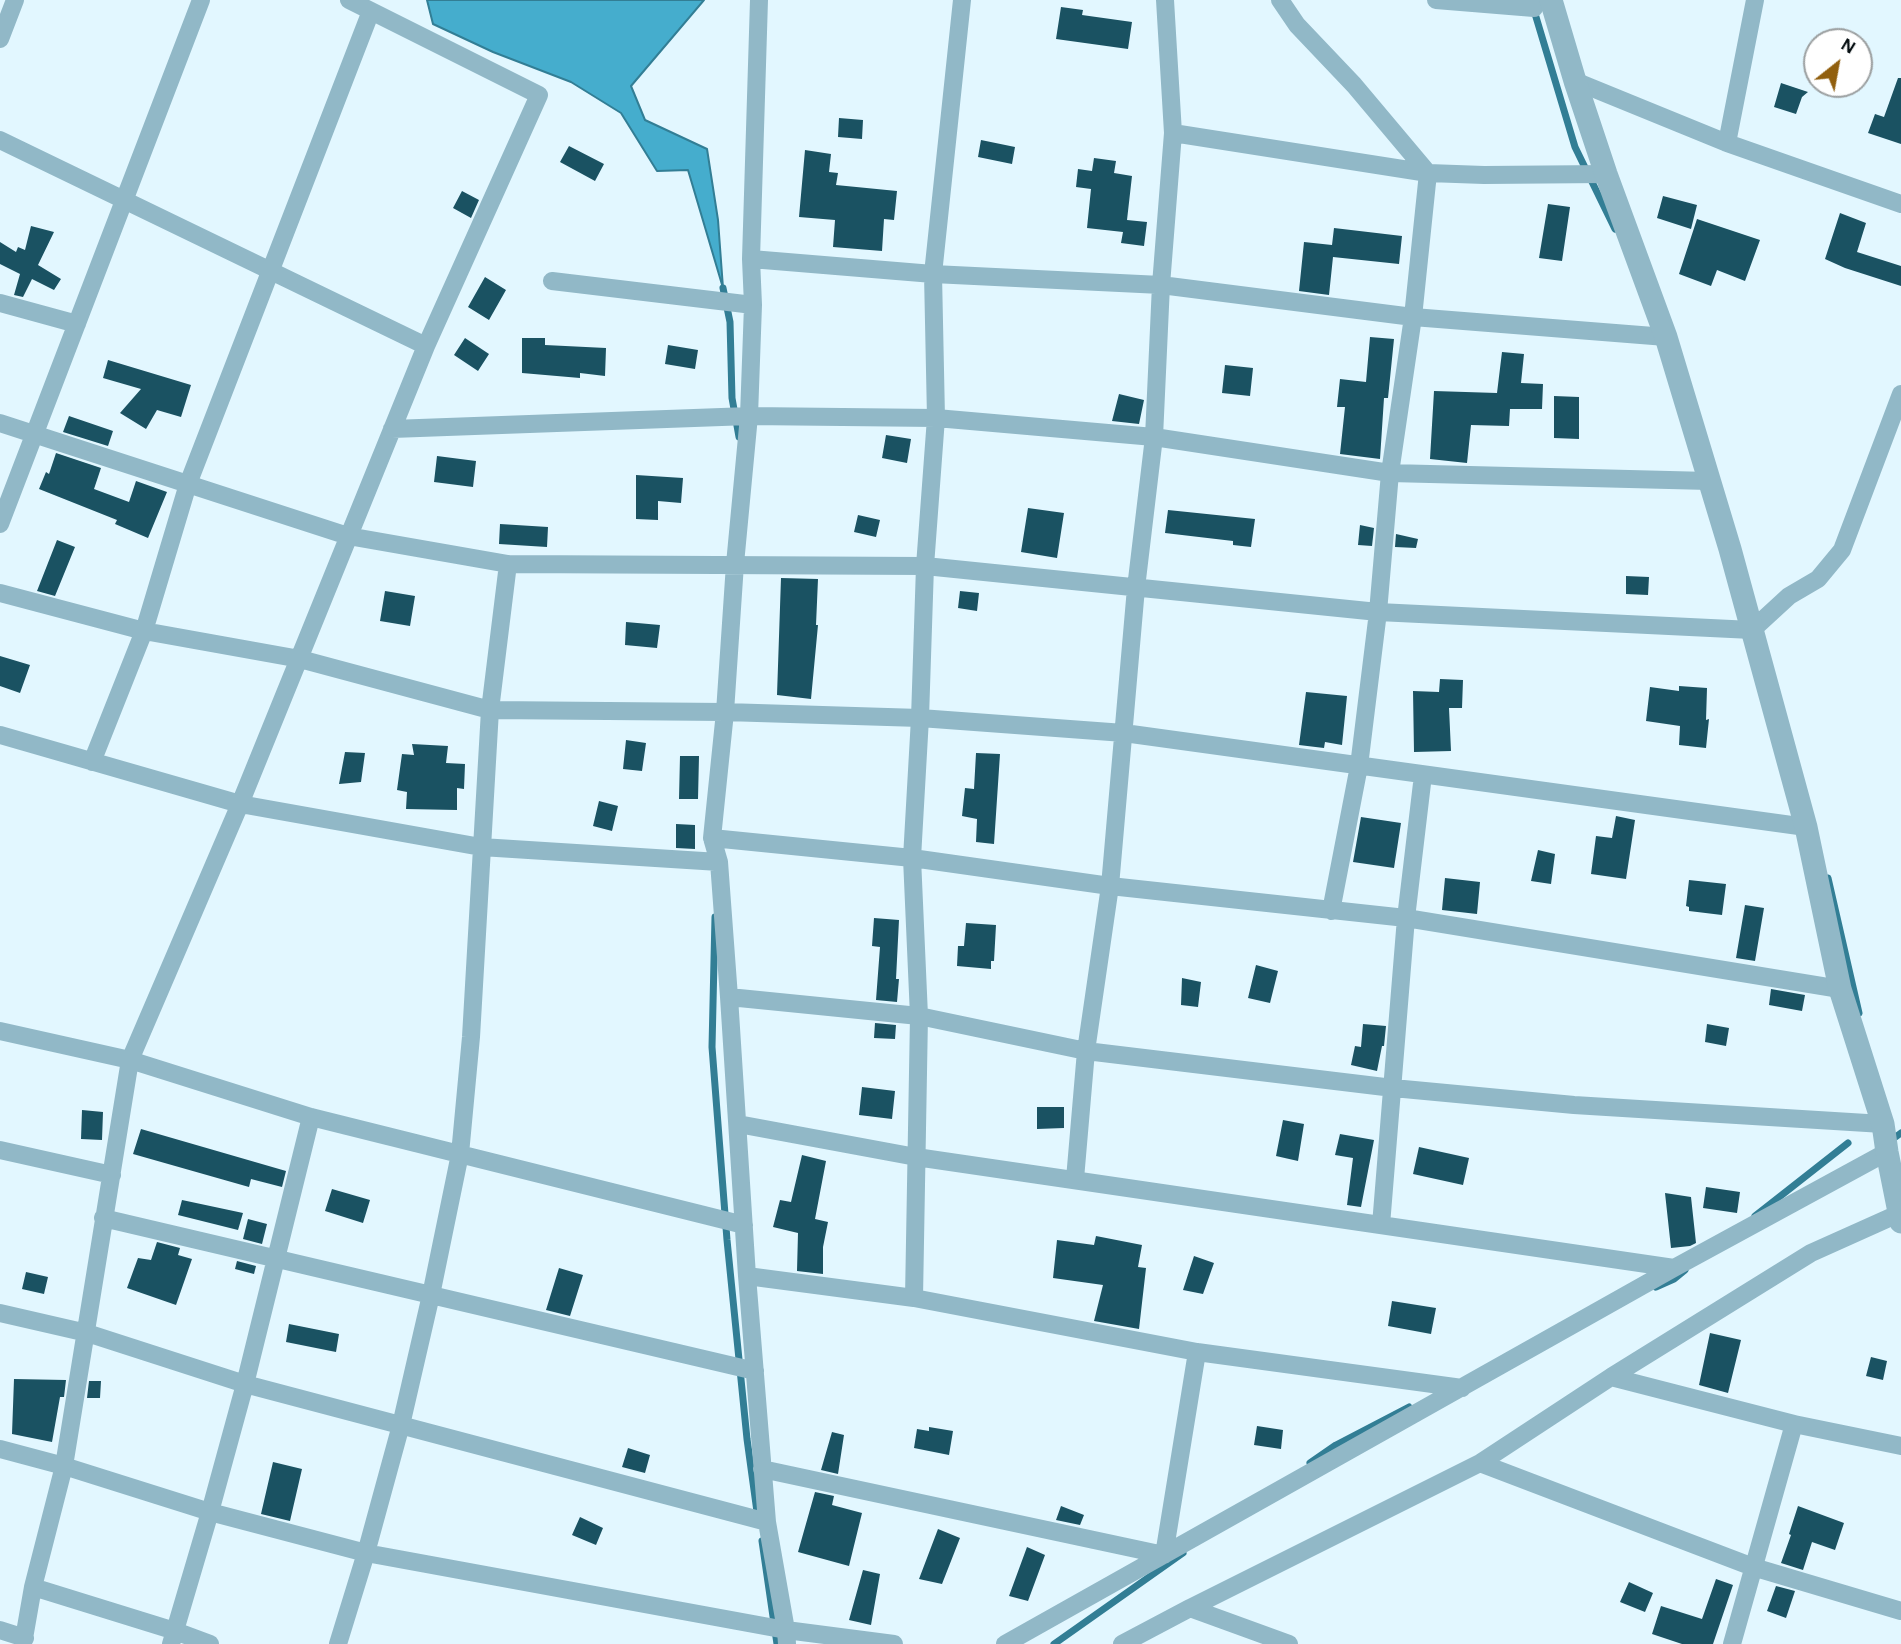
<!DOCTYPE html>
<html>
<head>
<meta charset="utf-8">
<style>
	body { margin:0 }
	#map { position:relative; width:1901px; height:1644px; overflow:hidden; background:#e2f7ff; font-family:"Alegreya Sans",sans-serif }
	canvas { display:block }
	.north { position:absolute; left:1803px; top:28px; width:70px; height:70px; box-sizing:border-box; background:#fff; border:2px solid #9b9fa0; border-radius:50%; rotate:31deg; font-size:19px; font-weight:700; line-height:28px; text-align:center; color:#060f12 }
	.north::after { content:''; display:block; margin:auto; width:24px; height:32px; background:#915f0e; clip-path:polygon(50% 0,100% 100%,50% 72%,0 100%) }
</style>
</head>
<body>
<div id="map">
<canvas width="1901" height="1644"></canvas>
<div class="north">N</div>
</div>
<script>
const context = document.querySelector('canvas').getContext('2d');
context.lineJoin = 'round';
function fillPath(path, color) { context.fillStyle = color; context.fill(path, 'evenodd'); }
const shape = rows => new Path2D(rows.map(r => 'M' + r).join(''));
function stroke(path, color, width, dash) { context.strokeStyle = color; context.lineWidth = width; context.lineCap = dash ? 'butt' : 'round'; context.setLineDash(dash || []); context.stroke(path); }
const water = shape([
	[427,0,704,0,631,86,645,120,707,149,718,220,723,288,688,170,657,171,621,113,571,82,493,52,433,24,427,0]
]);
const stream = shape([
	[1533,7,1575,147,1615,229],
	[723,288,730,322,732,398,739,437],
	[1828,878,1859,1013],
	[715,917,712,1047,727,1240,747,1439,758,1519],
	[1890,1141,1901,1133],
	[1755,1216,1848,1143],
	[1656,1287,1674,1279,1685,1270],
	[1310,1463,1336,1445,1409,1407],
	[762,1541,777,1644],
	[1054,1644,1183,1553]
]);
const building = shape([
	[1061,7,1083,10,1082,15,1132,22,1128,49,1056,39],
	[1898,78,1901,78,1901,144,1868,133,1875,114,1884,117],
	[1781,83,1808,92,1802,97,1796,114,1774,107],
	[839,118,863,120,862,139,838,137],
	[981,140,1015,147,1012,164,978,157],
	[569,146,604,164,595,181,560,162],
	[805,150,831,154,829,172,838,173,836,185,897,191,894,220,884,219,882,251,833,247,835,220,799,217],
	[1094,158,1116,161,1114,173,1132,176,1127,220,1147,222,1144,246,1121,243,1123,232,1087,228,1091,189,1076,187,1078,169,1092,171],
	[462,191,479,200,471,218,453,208],
	[1663,196,1697,205,1691,229,1657,218],
	[1548,204,1570,207,1562,261,1539,258],
	[1840,213,1866,223,1857,252,1901,266,1901,286,1845,268,1825,259],
	[1697,219,1760,240,1745,281,1717,270,1711,286,1679,274],
	[31,226,54,232,38,265,61,279,54,290,32,279,23,297,14,295,20,274,0,264,0,242,16,252,18,247,25,250],
	[1334,228,1402,236,1399,264,1333,257,1329,295,1299,291,1304,242,1332,245],
	[485,277,506,290,489,320,468,307],
	[1370,337,1394,339,1388,398,1384,398,1380,459,1340,454,1345,407,1337,407,1340,379,1366,382],
	[465,338,489,354,478,371,454,355],
	[522,338,545,338,545,345,606,348,605,376,580,373,580,378,522,373],
	[668,345,698,350,695,369,665,364],
	[1502,352,1524,354,1521,383,1543,384,1542,409,1510,409,1509,426,1471,425,1467,463,1430,459,1434,391,1497,393],
	[108,360,191,385,181,417,157,410,146,429,120,413,141,389,103,378],
	[1225,365,1253,368,1250,396,1222,393],
	[1119,394,1144,400,1139,424,1112,421],
	[1554,396,1579,397,1579,439,1554,438],
	[69,416,113,431,108,446,63,432],
	[886,435,911,439,907,463,882,458],
	[56,453,101,468,94,489,129,502,136,481,167,492,148,538,115,524,117,520,39,489,46,472,49,474],
	[437,456,476,461,473,487,434,482],
	[636,475,683,478,681,503,658,501,658,520,636,519],
	[1028,508,1064,513,1057,558,1021,552],
	[1168,510,1255,519,1251,547,1233,545,1233,541,1165,533],
	[858,515,880,520,876,537,854,532],
	[500,524,548,527,547,547,499,544],
	[1360,525,1374,528,1372,546,1358,545],
	[1396,534,1418,539,1416,548,1395,547],
	[57,540,75,547,55,596,37,591],
	[1626,576,1649,577,1648,595,1626,594],
	[781,578,818,579,816,625,818,625,811,699,777,695],
	[385,591,415,596,410,626,380,621],
	[960,591,979,593,977,611,958,608],
	[626,622,660,625,657,648,625,645],
	[0,656,30,665,20,693,0,686],
	[1440,679,1463,680,1462,708,1449,708,1451,751,1414,752,1413,691,1439,692],
	[1679,686,1707,688,1706,720,1709,719,1706,748,1679,745,1680,726,1646,721,1650,687,1679,691],
	[1306,692,1347,696,1342,745,1325,742,1324,748,1299,745],
	[626,740,646,743,642,771,623,769],
	[412,744,448,746,446,763,465,764,464,789,457,788,457,810,406,809,407,792,397,790,402,754,414,755],
	[345,752,365,753,361,782,339,784],
	[976,753,1000,754,994,844,976,842,977,819,962,816,965,788,974,789],
	[680,756,699,756,698,799,679,799],
	[599,801,618,806,612,831,593,826],
	[1616,816,1635,820,1626,879,1591,874,1596,836,1612,838],
	[1361,817,1401,823,1394,868,1353,862],
	[676,824,695,825,695,849,676,848],
	[1538,850,1555,854,1551,884,1531,881],
	[1445,878,1480,882,1477,914,1442,910],
	[1689,880,1726,884,1722,915,1689,911,1689,907,1686,906],
	[1745,905,1764,908,1755,961,1736,958],
	[874,918,899,920,896,979,899,979,897,1002,876,1000,880,947,872,946],
	[966,923,996,925,994,961,991,961,991,969,957,966,958,946,964,946],
	[1256,965,1278,971,1270,1003,1248,998],
	[1182,978,1201,982,1198,1007,1181,1005],
	[1771,989,1805,995,1802,1011,1769,1005],
	[875,1023,896,1025,895,1039,874,1038],
	[1363,1024,1386,1026,1384,1046,1382,1046,1377,1071,1351,1065,1355,1046,1361,1047],
	[1707,1024,1729,1028,1726,1046,1705,1042],
	[862,1087,895,1091,892,1119,859,1115],
	[1037,1107,1064,1107,1064,1128,1037,1129],
	[82,1110,103,1112,102,1140,81,1139],
	[1283,1120,1304,1124,1298,1161,1276,1156],
	[141,1129,286,1171,282,1187,251,1179,249,1187,133,1154],
	[1340,1134,1374,1140,1361,1207,1347,1205,1353,1158,1335,1155],
	[1419,1147,1469,1158,1463,1185,1413,1174],
	[802,1155,826,1161,815,1219,828,1222,823,1247,823,1274,797,1271,798,1233,773,1227,780,1200,791,1202],
	[1706,1187,1740,1192,1737,1213,1703,1208],
	[332,1189,370,1200,363,1223,325,1211],
	[1665,1193,1691,1197,1696,1243,1690,1246,1671,1248],
	[182,1200,243,1213,238,1230,178,1215],
	[248,1219,267,1224,262,1244,243,1239],
	[1096,1236,1142,1245,1138,1267,1146,1268,1139,1329,1094,1321,1103,1285,1053,1278,1057,1240,1094,1245],
	[157,1242,180,1248,178,1255,192,1259,176,1305,127,1288,138,1258,151,1260],
	[1194,1256,1214,1263,1203,1294,1183,1290],
	[237,1261,256,1266,254,1274,235,1269],
	[559,1268,583,1275,570,1316,546,1310],
	[26,1272,48,1277,44,1294,22,1289],
	[1392,1301,1436,1308,1431,1334,1388,1326],
	[289,1324,339,1334,336,1352,286,1342],
	[1710,1333,1741,1340,1728,1393,1699,1385],
	[1871,1357,1887,1361,1883,1380,1866,1376],
	[14,1379,66,1380,64,1397,60,1397,52,1442,12,1434],
	[89,1381,101,1381,100,1398,87,1398],
	[1257,1426,1283,1430,1281,1449,1254,1445],
	[929,1427,953,1431,949,1455,914,1448,917,1429,929,1431],
	[832,1432,844,1435,838,1474,821,1470],
	[628,1448,650,1455,645,1473,622,1467],
	[273,1462,302,1469,290,1521,261,1514],
	[815,1492,834,1496,832,1505,862,1513,849,1566,798,1552],
	[1061,1506,1084,1515,1080,1525,1056,1520],
	[1798,1506,1844,1523,1835,1550,1812,1542,1803,1570,1781,1563,1791,1535,1789,1534],
	[580,1517,603,1528,596,1545,572,1535],
	[938,1529,960,1538,942,1584,919,1579],
	[1027,1547,1045,1555,1028,1601,1009,1596],
	[863,1570,880,1574,871,1625,849,1620],
	[1716,1579,1733,1585,1713,1644,1682,1644,1652,1634,1661,1606,1702,1619],
	[1629,1582,1653,1593,1645,1612,1620,1602],
	[1776,1586,1795,1591,1786,1618,1767,1611]
]);
const minor = shape([
	[759,0,751,259,753,305,749,416,735,564,725,712,712,838,719,862,729,997,747,1276,767,1522,786,1630,787,1644],
	[1280,0,1297,25,1354,85,1428,173,1413,317,1390,473,1378,612,1359,766,1331,911],
	[1436,0,1534,8,1539,0],
	[0,39,15,0],
	[1575,81,1727,143,1901,204],
	[1173,133,1428,173,1484,175,1606,174],
	[0,140,426,346],
	[1727,143,1755,0],
	[751,259,933,274,1161,285,1413,317,1666,337],
	[552,281,753,305],
	[0,303,77,324],
	[0,423,348,536,508,564,925,566,1378,612,1752,630,1789,596,1818,579,1842,550,1901,394],
	[392,429,749,416,936,418,1154,437,1390,473,1709,481],
	[0,524,201,0],
	[0,593,144,631,300,659,490,710,725,712,920,718,1124,733,1806,827],
	[0,735,240,804,481,847,719,862],
	[92,762,144,631,188,484,371,11],
	[712,838,912,858,1110,886,1406,918,1840,989],
	[729,997,919,1016,1086,1051,1393,1088,1574,1105,1883,1124],
	[0,1031,130,1060,311,1117,744,1225],
	[738,1124,916,1157,1674,1268],
	[0,1150,112,1175],
	[1075,1179,1086,1051,1110,886,1136,588,1154,437,1161,285,1173,133,1165,0],
	[103,1218,755,1371],
	[1381,1225,1406,918,1423,775],
	[747,1276,914,1298,1197,1352,1462,1388],
	[914,1298,919,1016,912,858,920,718,925,566,936,418,933,274,962,0],
	[0,1313,87,1333,245,1384,767,1522],
	[1611,1377,1794,1424,1901,1446],
	[0,1449,64,1466,210,1512,366,1553,786,1630,894,1644],
	[1480,1463,1753,1567,1901,1611],
	[762,1469,1164,1555,1197,1352],
	[33,1587,175,1631,210,1644],
	[1190,1608,1289,1644],
	[0,1630,25,1638],
	[23,1644,33,1587,64,1466,130,1060,240,804,426,346,539,95,349,0],
	[171,1644,210,1512,245,1384,311,1117],
	[338,1644,366,1553,401,1425,431,1295,460,1154,471,1037,490,710,508,564],
	[1005,1644,1674,1268,1887,1152],
	[1122,1644,1190,1608,1480,1463,1611,1377,1811,1253,1898,1214,1901,1211],
	[1732,1644,1794,1424]
]);
const tertiary = shape([
	[1551,0,1575,81,1606,174,1666,337,1730,549,1806,827,1840,989,1883,1124,1887,1152,1901,1222]
]);
fillPath(water, '#45adcd');
stroke(water, '#327e95', 2);
stroke(stream, '#327e95', 7);
fillPath(building, '#1a5262');
stroke(minor, '#91b8c7', 18);
stroke(tertiary, '#91b8c7', 23);
</script>
</body>
</html>
